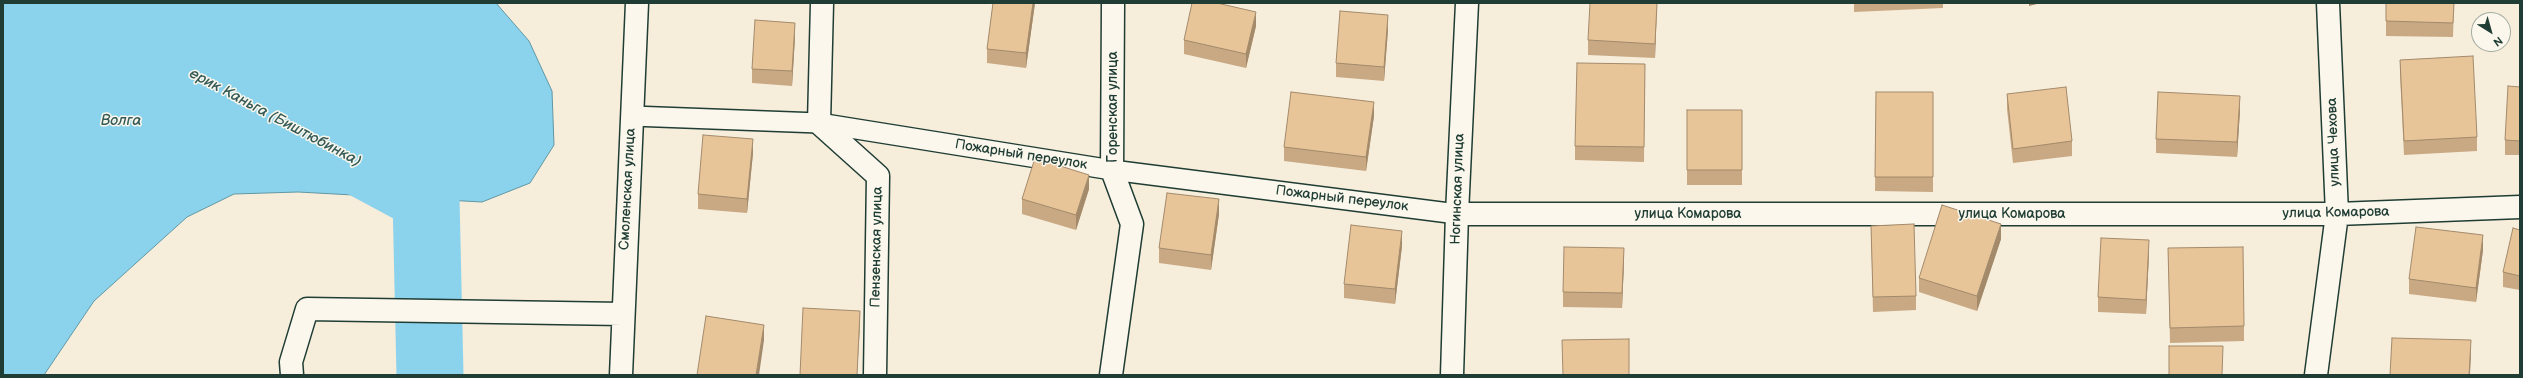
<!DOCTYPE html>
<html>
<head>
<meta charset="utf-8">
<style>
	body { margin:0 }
	#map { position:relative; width:2523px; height:378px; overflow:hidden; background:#f7eddb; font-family:"Balsamiq Sans",sans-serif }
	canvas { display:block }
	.frame { position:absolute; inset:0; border:4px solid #1f3d34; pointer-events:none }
	.north { position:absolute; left:2471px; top:12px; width:40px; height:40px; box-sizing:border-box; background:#fbf7ec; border:1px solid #a3ada2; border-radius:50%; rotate:143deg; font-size:11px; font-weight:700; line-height:16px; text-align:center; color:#1f3d34 }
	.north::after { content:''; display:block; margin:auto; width:14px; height:18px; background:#1f3d34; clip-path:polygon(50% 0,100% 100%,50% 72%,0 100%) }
</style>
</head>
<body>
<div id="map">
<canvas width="2523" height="378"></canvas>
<div class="frame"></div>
<div class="north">N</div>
</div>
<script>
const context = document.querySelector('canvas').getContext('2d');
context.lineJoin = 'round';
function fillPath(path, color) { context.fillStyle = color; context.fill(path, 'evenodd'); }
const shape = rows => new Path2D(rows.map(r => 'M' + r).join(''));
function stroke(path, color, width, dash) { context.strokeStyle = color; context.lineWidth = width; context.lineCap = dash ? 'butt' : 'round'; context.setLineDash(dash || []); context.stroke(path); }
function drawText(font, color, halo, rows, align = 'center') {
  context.font = font + ' "Balsamiq Sans",sans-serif'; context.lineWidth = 3; context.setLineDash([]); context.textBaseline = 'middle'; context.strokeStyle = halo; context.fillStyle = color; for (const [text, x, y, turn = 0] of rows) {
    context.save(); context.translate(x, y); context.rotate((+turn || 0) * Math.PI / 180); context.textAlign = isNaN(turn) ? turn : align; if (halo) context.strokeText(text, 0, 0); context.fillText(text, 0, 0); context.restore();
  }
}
const water = shape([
	[3,3,496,3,529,41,552,91,554,145,530,183,482,202,298,192,234,194,187,217,94,301,44,375,3,375,3,3]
]);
const river = shape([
	[344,154,426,198,430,375]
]);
const service = shape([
	[632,116,819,123,1112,170,1457,214]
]);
const minor = shape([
	[822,3,819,123,878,176,875,375],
	[1457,214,2337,214,2520,207],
	[292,375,291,362,307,309,622,314],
	[621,375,637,3],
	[1111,375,1132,224,1112,170,1113,3],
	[2316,375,2337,214,2328,3]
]);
const primary = shape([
	[1452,375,1457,214,1467,3]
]);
const wall = shape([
	[993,3,1035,3,1026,68,987,63,987,49],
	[1657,3,1655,58,1588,55,1588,40],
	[1854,3,1943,3,1943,8,1854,12],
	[2386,3,2454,3,2453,37,2386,36],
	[1256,26,1246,68,1184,54,1184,40],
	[1388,30,1384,81,1336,77,1336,63],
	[795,37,792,86,752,83,752,69],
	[2400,60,2477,137,2477,151,2404,155,2400,74],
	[1645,64,1644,162,1575,160,1575,146],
	[2520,87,2520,155,2505,155,2505,140],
	[1876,92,1933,92,1933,192,1875,191],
	[2007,94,2072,141,2072,156,2013,163,2007,109],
	[1687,110,1742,110,1742,185,1687,185],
	[2240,110,2237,157,2156,153,2156,139],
	[1374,116,1366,171,1284,161,1284,147],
	[753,153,747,213,698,209,698,194],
	[1089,189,1076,230,1022,214,1022,199],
	[1219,214,1211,270,1159,263,1159,248],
	[1871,226,1916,296,1916,310,1873,312],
	[2520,230,2520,290,2503,287,2503,272],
	[2001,239,1977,311,1919,292,1919,278],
	[1402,246,1395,304,1344,298,1344,284],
	[2168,248,2244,326,2244,341,2170,343],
	[2483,250,2476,302,2409,294,2409,279],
	[2149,254,2146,314,2098,312,2098,297],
	[1624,262,1622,308,1563,307,1563,292]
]);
const shadedWall = shape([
	[1033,3,1035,3,1026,68,1026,53],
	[1657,3,1655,58,1655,44],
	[2029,3,2041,3,2029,6],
	[1256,12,1256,26,1246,68,1246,54],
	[1388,15,1388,30,1384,81,1384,67],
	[795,23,795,37,792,86,792,71],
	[2240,96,2240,110,2237,157,2237,142],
	[1374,102,1374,116,1366,171,1366,157],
	[753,139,753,153,747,213,747,199],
	[1089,175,1089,189,1076,230,1076,215],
	[1219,199,1219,214,1211,270,1211,255],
	[2001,224,2001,239,1977,311,1977,296],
	[1402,231,1402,246,1395,304,1395,289],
	[2483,235,2483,250,2476,302,2476,288],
	[2149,240,2149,254,2146,314,2146,300],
	[1624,248,1624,262,1622,308,1622,293],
	[860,311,860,325,857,375],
	[764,325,764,340,759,375,756,375],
	[2471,340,2471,355,2470,375,2469,375]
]);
const building = shape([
	[993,3,1033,3,1026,53,987,49,993,3],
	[1192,3,1217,3,1256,12,1246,54,1184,40,1192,3],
	[1590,3,1657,3,1655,44,1588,40,1590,3],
	[2386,3,2454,3,2453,23,2386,21,2386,3],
	[1340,11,1388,15,1384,67,1336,63,1340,11],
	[755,20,795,23,792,71,752,69,755,20],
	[2473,56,2477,137,2404,141,2400,60,2473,56],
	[1577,63,1645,64,1644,147,1575,146,1577,63],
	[2508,86,2520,87,2520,141,2505,140,2508,86],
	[2066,87,2072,141,2013,149,2007,94,2066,87],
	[1291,92,1374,102,1366,157,1284,147,1291,92],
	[1876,92,1933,92,1933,177,1875,177,1876,92],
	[2158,92,2240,96,2237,142,2156,139,2158,92],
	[1687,110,1742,110,1742,170,1687,170,1687,110],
	[703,135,753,139,747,199,698,194,703,135],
	[1035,158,1089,175,1076,215,1022,199,1035,158],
	[1167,193,1219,199,1211,255,1159,248,1167,193],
	[1942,205,2001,224,1977,296,1919,278,1942,205],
	[1914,224,1916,296,1873,297,1871,226,1914,224],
	[1351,225,1402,231,1395,289,1344,284,1351,225],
	[2416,227,2483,235,2476,288,2409,279,2416,227],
	[2513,228,2520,230,2520,276,2503,272,2513,228],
	[2101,238,2149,240,2146,300,2098,297,2101,238],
	[1564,247,1624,248,1622,293,1563,292,1564,247],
	[2243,247,2244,326,2170,328,2168,248,2243,247],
	[803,308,860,311,857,375,800,375,803,308],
	[706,316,764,325,756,375,697,375,706,316],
	[2392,338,2471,340,2469,375,2390,375,2392,338],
	[1629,339,1629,375,1563,375,1562,340,1629,339],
	[2169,346,2223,346,2222,375,2169,375,2169,346]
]);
const streetNames = [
	["Горенская улица",1113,107,-90],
	["улица Чехова",2334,142,-92],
	["Пожарный переулок",1021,155,9],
	["Смоленская улица",628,189,-87],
	["Ногинская улица",1458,189,-88],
	["Пожарный переулок",1342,199,7],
	["улица Комарова",2336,213,-1],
	["улица Комарова",1688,214],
	["улица Комарова",2012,214],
	["Пензенская улица",877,247,-89]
];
const waterNames = [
	["ерик Каньга (Биштюбинка)",275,118,28],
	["Волга",121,121]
];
fillPath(water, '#8bd3ed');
stroke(water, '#6097a3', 1);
stroke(river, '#8bd3ed', 67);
stroke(service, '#1f3d34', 22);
stroke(minor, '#1f3d34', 25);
stroke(primary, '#1f3d34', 25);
stroke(service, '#fbf7ec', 19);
stroke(minor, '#fbf7ec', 22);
stroke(primary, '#fbf7ec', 22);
fillPath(wall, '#c8a984');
fillPath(shadedWall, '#a28a6b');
fillPath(building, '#e8c599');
stroke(building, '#a28a6b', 1);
drawText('14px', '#1f3d34', '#fbf7ec', streetNames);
drawText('italic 15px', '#355b59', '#fbf7ec', waterNames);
</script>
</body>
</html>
